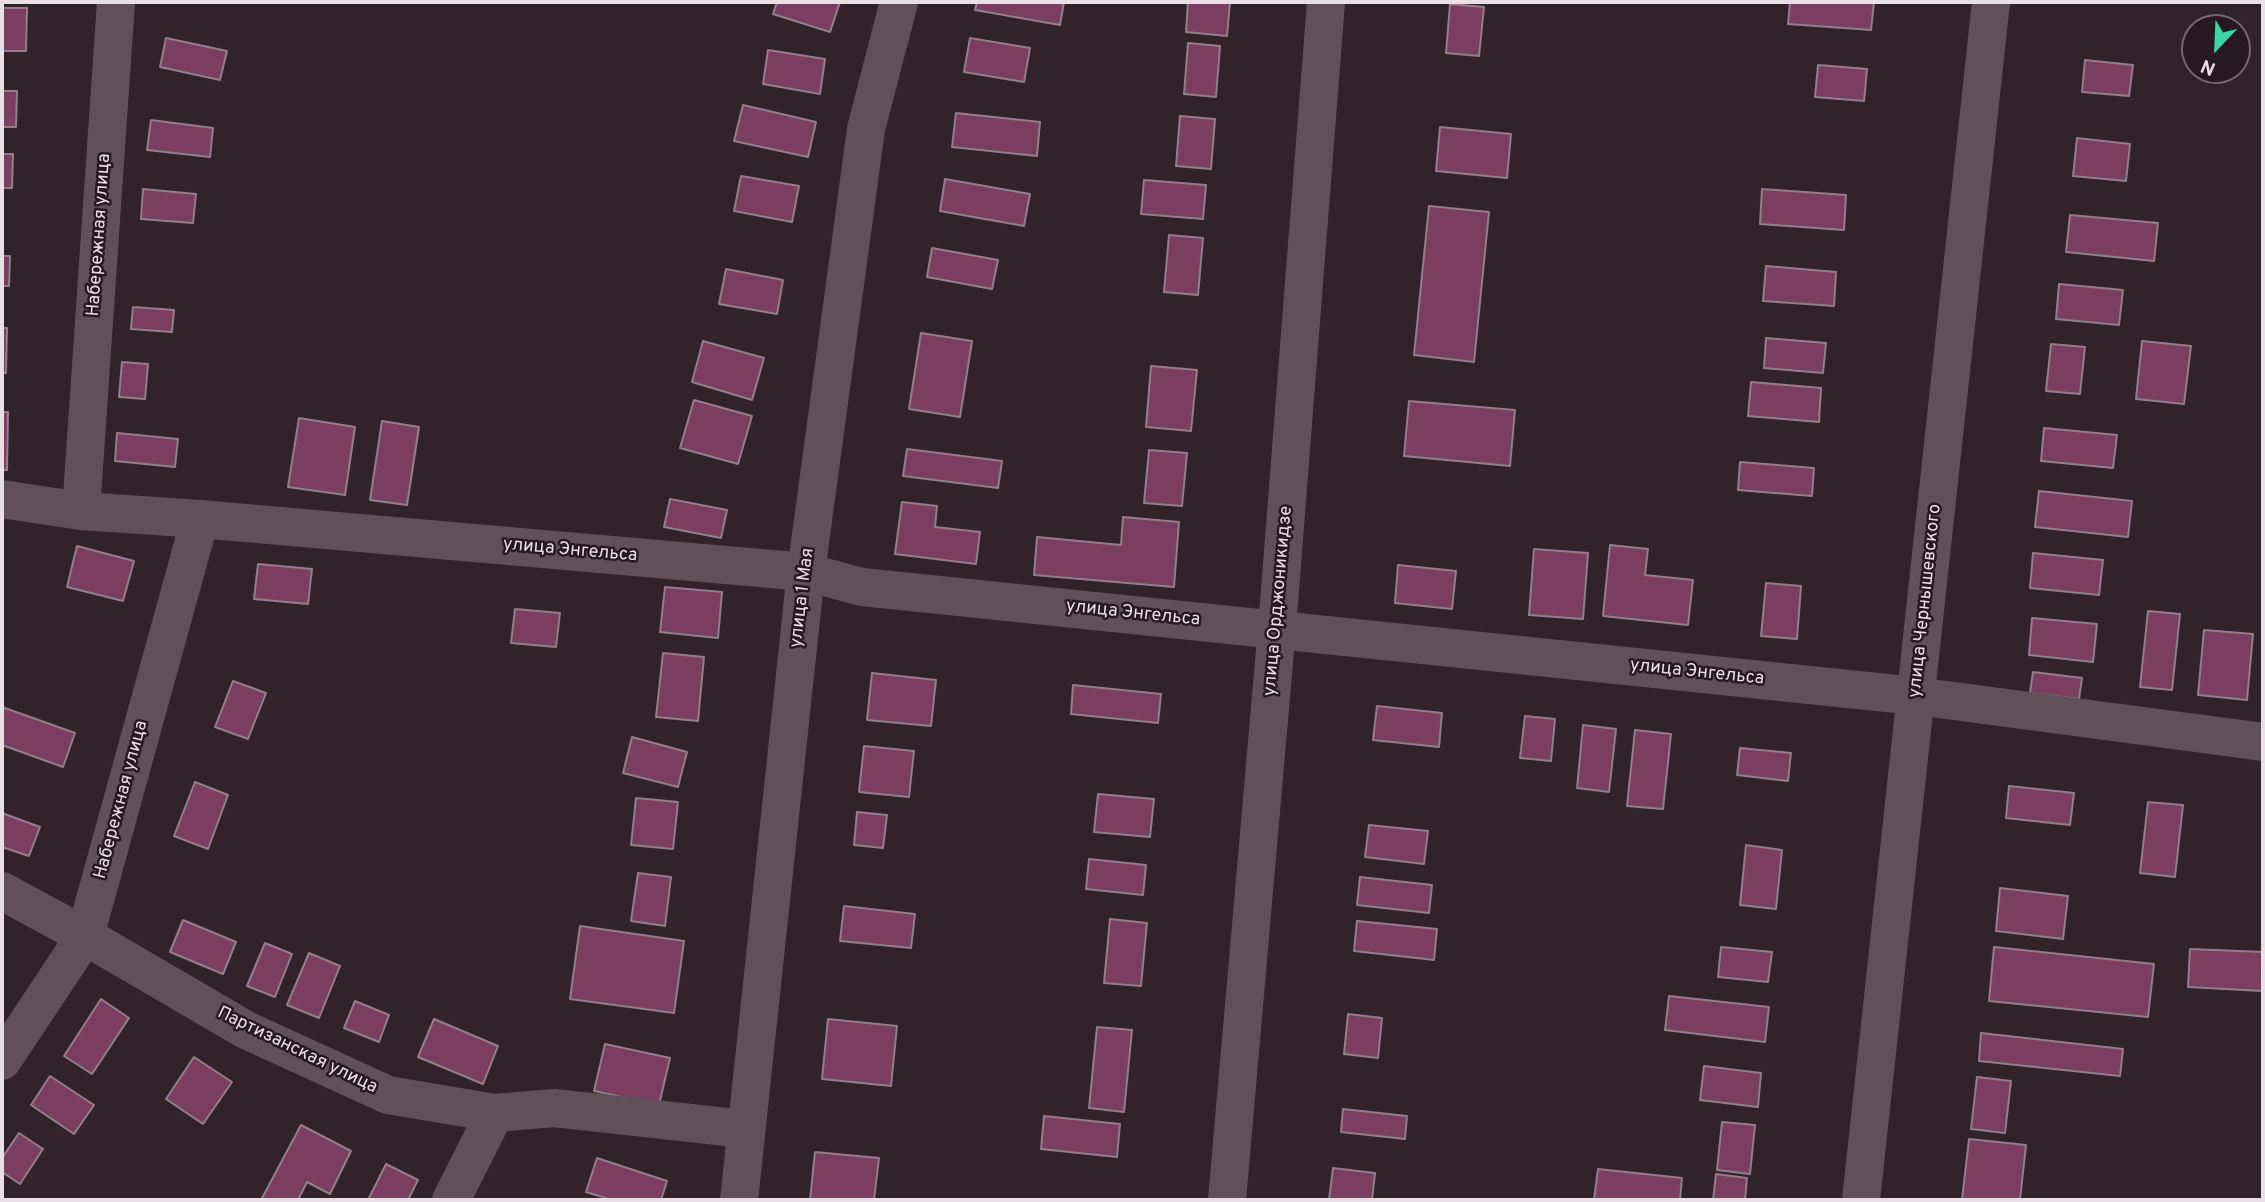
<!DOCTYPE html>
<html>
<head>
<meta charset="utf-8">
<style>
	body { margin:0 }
	#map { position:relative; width:2265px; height:1202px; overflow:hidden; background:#32232b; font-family:Overpass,sans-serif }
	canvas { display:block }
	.frame { position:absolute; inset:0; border:4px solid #eadfe4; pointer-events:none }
	.north { position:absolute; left:2181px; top:14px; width:70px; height:70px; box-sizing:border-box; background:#281921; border:2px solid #76686f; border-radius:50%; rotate:203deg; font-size:19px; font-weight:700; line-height:28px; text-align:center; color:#eadfe4 }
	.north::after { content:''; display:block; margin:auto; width:24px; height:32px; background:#3cd4a4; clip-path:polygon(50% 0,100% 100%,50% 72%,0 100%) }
</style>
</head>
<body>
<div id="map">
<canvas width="2265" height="1202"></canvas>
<div class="frame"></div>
<div class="north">N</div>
</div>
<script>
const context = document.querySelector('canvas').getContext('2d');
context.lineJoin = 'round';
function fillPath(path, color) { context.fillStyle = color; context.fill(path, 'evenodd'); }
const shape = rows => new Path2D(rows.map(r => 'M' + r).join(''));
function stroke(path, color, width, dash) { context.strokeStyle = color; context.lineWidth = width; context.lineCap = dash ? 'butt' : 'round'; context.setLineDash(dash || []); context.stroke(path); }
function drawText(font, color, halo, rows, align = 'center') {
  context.font = font + ' Overpass,sans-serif'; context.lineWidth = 5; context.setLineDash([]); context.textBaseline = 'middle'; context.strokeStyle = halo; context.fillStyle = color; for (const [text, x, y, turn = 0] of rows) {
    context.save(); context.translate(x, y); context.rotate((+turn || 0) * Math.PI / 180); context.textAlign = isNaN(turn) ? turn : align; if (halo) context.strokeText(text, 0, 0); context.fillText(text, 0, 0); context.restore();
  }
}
const building = shape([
	[777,2,840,2,830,32,773,14,777,2],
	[977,2,1064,2,1060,25,975,10,977,2],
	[1188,2,1230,2,1227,36,1186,32,1188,2],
	[1790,2,1874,2,1871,30,1788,24,1790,2],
	[1450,4,1484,7,1479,56,1446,53,1450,4],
	[2,8,27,8,26,51,2,51,2,8],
	[166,38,227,51,220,80,160,67,166,38],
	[970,38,1030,48,1024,82,964,72,970,38],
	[1188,43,1220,46,1216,97,1184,94,1188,43],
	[768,50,825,59,820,94,763,84,768,50],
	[2085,60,2133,65,2129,96,2082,92,2085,60],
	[1818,65,1867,69,1864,101,1815,97,1818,65],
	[2,91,17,91,16,127,2,127,2,91],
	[743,105,816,122,808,157,734,141,743,105],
	[956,113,1040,122,1037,156,952,147,956,113],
	[1180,116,1215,119,1211,169,1176,166,1180,116],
	[151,120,213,128,210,157,147,150,151,120],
	[1440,127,1511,134,1507,178,1436,171,1440,127],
	[2077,138,2130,144,2126,181,2073,176,2077,138],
	[2,154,13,154,12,188,2,188,2,154],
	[741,176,799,186,792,222,734,211,741,176],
	[945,179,1030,194,1024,226,940,211,945,179],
	[1144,180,1206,185,1203,219,1141,214,1144,180],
	[143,189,196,194,193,223,141,219,143,189],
	[1762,189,1846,195,1844,230,1760,224,1762,189],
	[1429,206,1489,212,1474,362,1414,355,1429,206],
	[2070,215,2158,223,2154,261,2066,252,2070,215],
	[1169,235,1203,238,1198,295,1164,292,1169,235],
	[932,248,998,260,992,289,927,277,932,248],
	[2,256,10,256,9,286,2,286,2,256],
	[1766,266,1836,272,1834,306,1763,301,1766,266],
	[726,269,783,280,777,314,719,304,726,269],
	[2059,284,2123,290,2119,325,2056,319,2059,284],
	[133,307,174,310,172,332,131,329,133,307],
	[2,328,7,328,6,373,2,373,2,328],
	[921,333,972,341,960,417,909,409,921,333],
	[1766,338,1826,343,1823,373,1764,368,1766,338],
	[703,341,764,358,752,400,692,382,703,341],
	[2142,341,2191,346,2184,404,2136,399,2142,341],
	[2051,344,2085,347,2080,394,2046,391,2051,344],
	[122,362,148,364,145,399,119,397,122,362],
	[1151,366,1197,370,1191,431,1146,427,1151,366],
	[1751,382,1821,388,1819,422,1748,416,1751,382],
	[694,400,752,416,738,464,680,448,694,400],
	[1409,401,1515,410,1510,466,1404,456,1409,401],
	[2,412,8,412,7,470,2,470,2,412],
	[299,418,355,427,345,495,288,487,299,418],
	[382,421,419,427,407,505,370,500,382,421],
	[2044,428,2117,435,2113,468,2041,461,2044,428],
	[117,433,178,439,175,467,115,461,117,433],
	[907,449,1002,461,998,488,903,476,907,449],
	[1149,450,1187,453,1182,506,1144,503,1149,450],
	[1740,462,1814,468,1812,496,1738,490,1740,462],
	[2039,491,2132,501,2128,537,2035,527,2039,491],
	[670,499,727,510,721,538,664,527,670,499],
	[902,502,937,506,935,527,980,532,976,564,895,554,902,502],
	[1123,517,1179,522,1174,587,1034,575,1037,537,1121,545,1123,517],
	[1610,545,1648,549,1645,575,1693,580,1688,625,1603,616,1610,545],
	[77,546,134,561,123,601,67,587,77,546],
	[1534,549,1588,553,1583,619,1529,615,1534,549],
	[2033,553,2103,560,2099,595,2030,588,2033,553],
	[258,564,312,569,308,604,254,599,258,564],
	[1398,565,1456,571,1452,609,1395,603,1398,565],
	[1766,583,1801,586,1797,639,1761,636,1766,583],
	[665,587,722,592,718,638,660,632,665,587],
	[515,609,560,613,556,647,511,643,515,609],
	[2148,611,2180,614,2172,690,2140,687,2148,611],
	[2032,618,2097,624,2093,662,2029,655,2032,618],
	[2204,630,2253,634,2247,700,2198,695,2204,630],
	[663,653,704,657,698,721,656,717,663,653],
	[2033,672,2082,678,2079,699,2030,693,2033,672],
	[872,673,936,680,931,726,867,720,872,673],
	[233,681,266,693,248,739,215,727,233,681],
	[1073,685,1161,694,1158,723,1071,714,1073,685],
	[1377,706,1442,713,1439,747,1373,740,1377,706],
	[2,707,75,733,63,767,2,745,2,707],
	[1525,716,1555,719,1551,761,1520,758,1525,716],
	[1583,725,1616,729,1609,792,1577,788,1583,725],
	[1635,730,1671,734,1663,809,1627,806,1635,730],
	[632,737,687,752,678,787,623,773,632,737],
	[864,746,914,751,909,797,859,792,864,746],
	[1740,748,1791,753,1788,781,1737,775,1740,748],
	[195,782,228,795,208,849,174,836,195,782],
	[2009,786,2074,793,2070,825,2006,818,2009,786],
	[1098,794,1154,799,1150,837,1094,832,1098,794],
	[636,798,678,802,673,849,631,845,636,798],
	[2148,802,2183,805,2175,877,2140,873,2148,802],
	[857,812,887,815,883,848,854,845,857,812],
	[2,813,40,827,29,856,2,847,2,813],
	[1369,825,1428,831,1424,864,1365,857,1369,825],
	[1746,845,1782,850,1776,909,1740,905,1746,845],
	[1089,859,1146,865,1143,895,1086,889,1089,859],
	[638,873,671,877,665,926,631,921,638,873],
	[1360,877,1432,885,1429,913,1357,905,1360,877],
	[2000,888,2068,896,2063,939,1996,931,2000,888],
	[844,906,915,914,911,948,840,941,844,906],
	[1110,919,1147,923,1141,986,1104,983,1110,919],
	[183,920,236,942,223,974,170,952,183,920],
	[1357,921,1437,929,1434,960,1354,951,1357,921],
	[580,926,684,941,674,1013,570,999,580,926],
	[265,943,292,954,275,997,247,986,265,943],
	[1721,947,1772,952,1768,982,1718,977,1721,947],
	[1994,947,2154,964,2148,1017,1989,1001,1994,947],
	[2190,949,2263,952,2262,991,2188,987,2190,949],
	[309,953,340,966,319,1018,287,1005,309,953],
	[1669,996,1769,1007,1765,1042,1665,1030,1669,996],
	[101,999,129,1018,92,1074,64,1056,101,999],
	[355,1001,389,1015,379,1042,344,1028,355,1001],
	[1348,1014,1382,1018,1378,1058,1344,1054,1348,1014],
	[434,1019,498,1046,483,1084,418,1057,434,1019],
	[828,1019,897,1026,891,1086,822,1079,828,1019],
	[1097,1027,1132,1030,1124,1112,1089,1108,1097,1027],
	[1981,1033,2123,1049,2120,1076,1979,1061,1981,1033],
	[605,1044,670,1058,659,1105,594,1091,605,1044],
	[194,1057,232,1082,203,1124,166,1099,194,1057],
	[1704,1066,1761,1073,1758,1107,1700,1100,1704,1066],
	[50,1076,94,1105,74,1134,31,1105,50,1076],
	[1977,1077,2011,1081,2005,1133,1971,1129,1977,1077],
	[1343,1109,1407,1116,1405,1139,1341,1132,1343,1109],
	[1044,1116,1120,1124,1117,1157,1041,1149,1044,1116],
	[1722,1122,1755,1125,1750,1174,1717,1170,1722,1122],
	[301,1125,351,1151,330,1194,307,1182,298,1200,261,1200,301,1125],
	[19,1133,43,1149,20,1184,2,1172,2,1158,19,1133],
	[1969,1139,2026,1145,2020,1200,1962,1200,1969,1139],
	[815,1152,879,1158,874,1200,810,1200,815,1152],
	[597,1158,667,1181,661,1200,612,1200,586,1192,597,1158],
	[386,1164,418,1180,408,1200,368,1200,386,1164],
	[1333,1168,1375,1173,1372,1200,1329,1200,1333,1168],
	[1598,1169,1682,1178,1680,1200,1594,1200,1598,1169],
	[1716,1174,1747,1178,1745,1200,1713,1200,1716,1174]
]);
const street = shape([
	[2,499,81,511,200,519,806,572,862,587,1916,696,2263,742],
	[81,511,116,2],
	[2,891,85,936,246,1030,388,1095,495,1113,554,1108,745,1129],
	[2,1061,85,936,200,519],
	[451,1200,495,1113],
	[739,1200,806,572,866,129,899,2]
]);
const secondary = shape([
	[1227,1200,1277,628,1326,2],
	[1861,1200,1991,2]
]);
const streetNames = [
	["Набережная улица",100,235,-86],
	["улица Энгельса",570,551,5],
	["улица 1 Мая",803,598,-83],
	["улица Орджоникидзе",1279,601,-85],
	["улица Чернышевского",1926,601,-84],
	["улица Энгельса",1133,614,6],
	["улица Энгельса",1697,673,6],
	["Набережная улица",122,800,-75],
	["Партизанская улица",297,1051,26]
];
fillPath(building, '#7b3e61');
stroke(building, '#927f88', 2);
stroke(street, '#625059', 38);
stroke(secondary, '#625059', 38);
drawText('18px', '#eadfe4', '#281921', streetNames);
</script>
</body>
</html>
